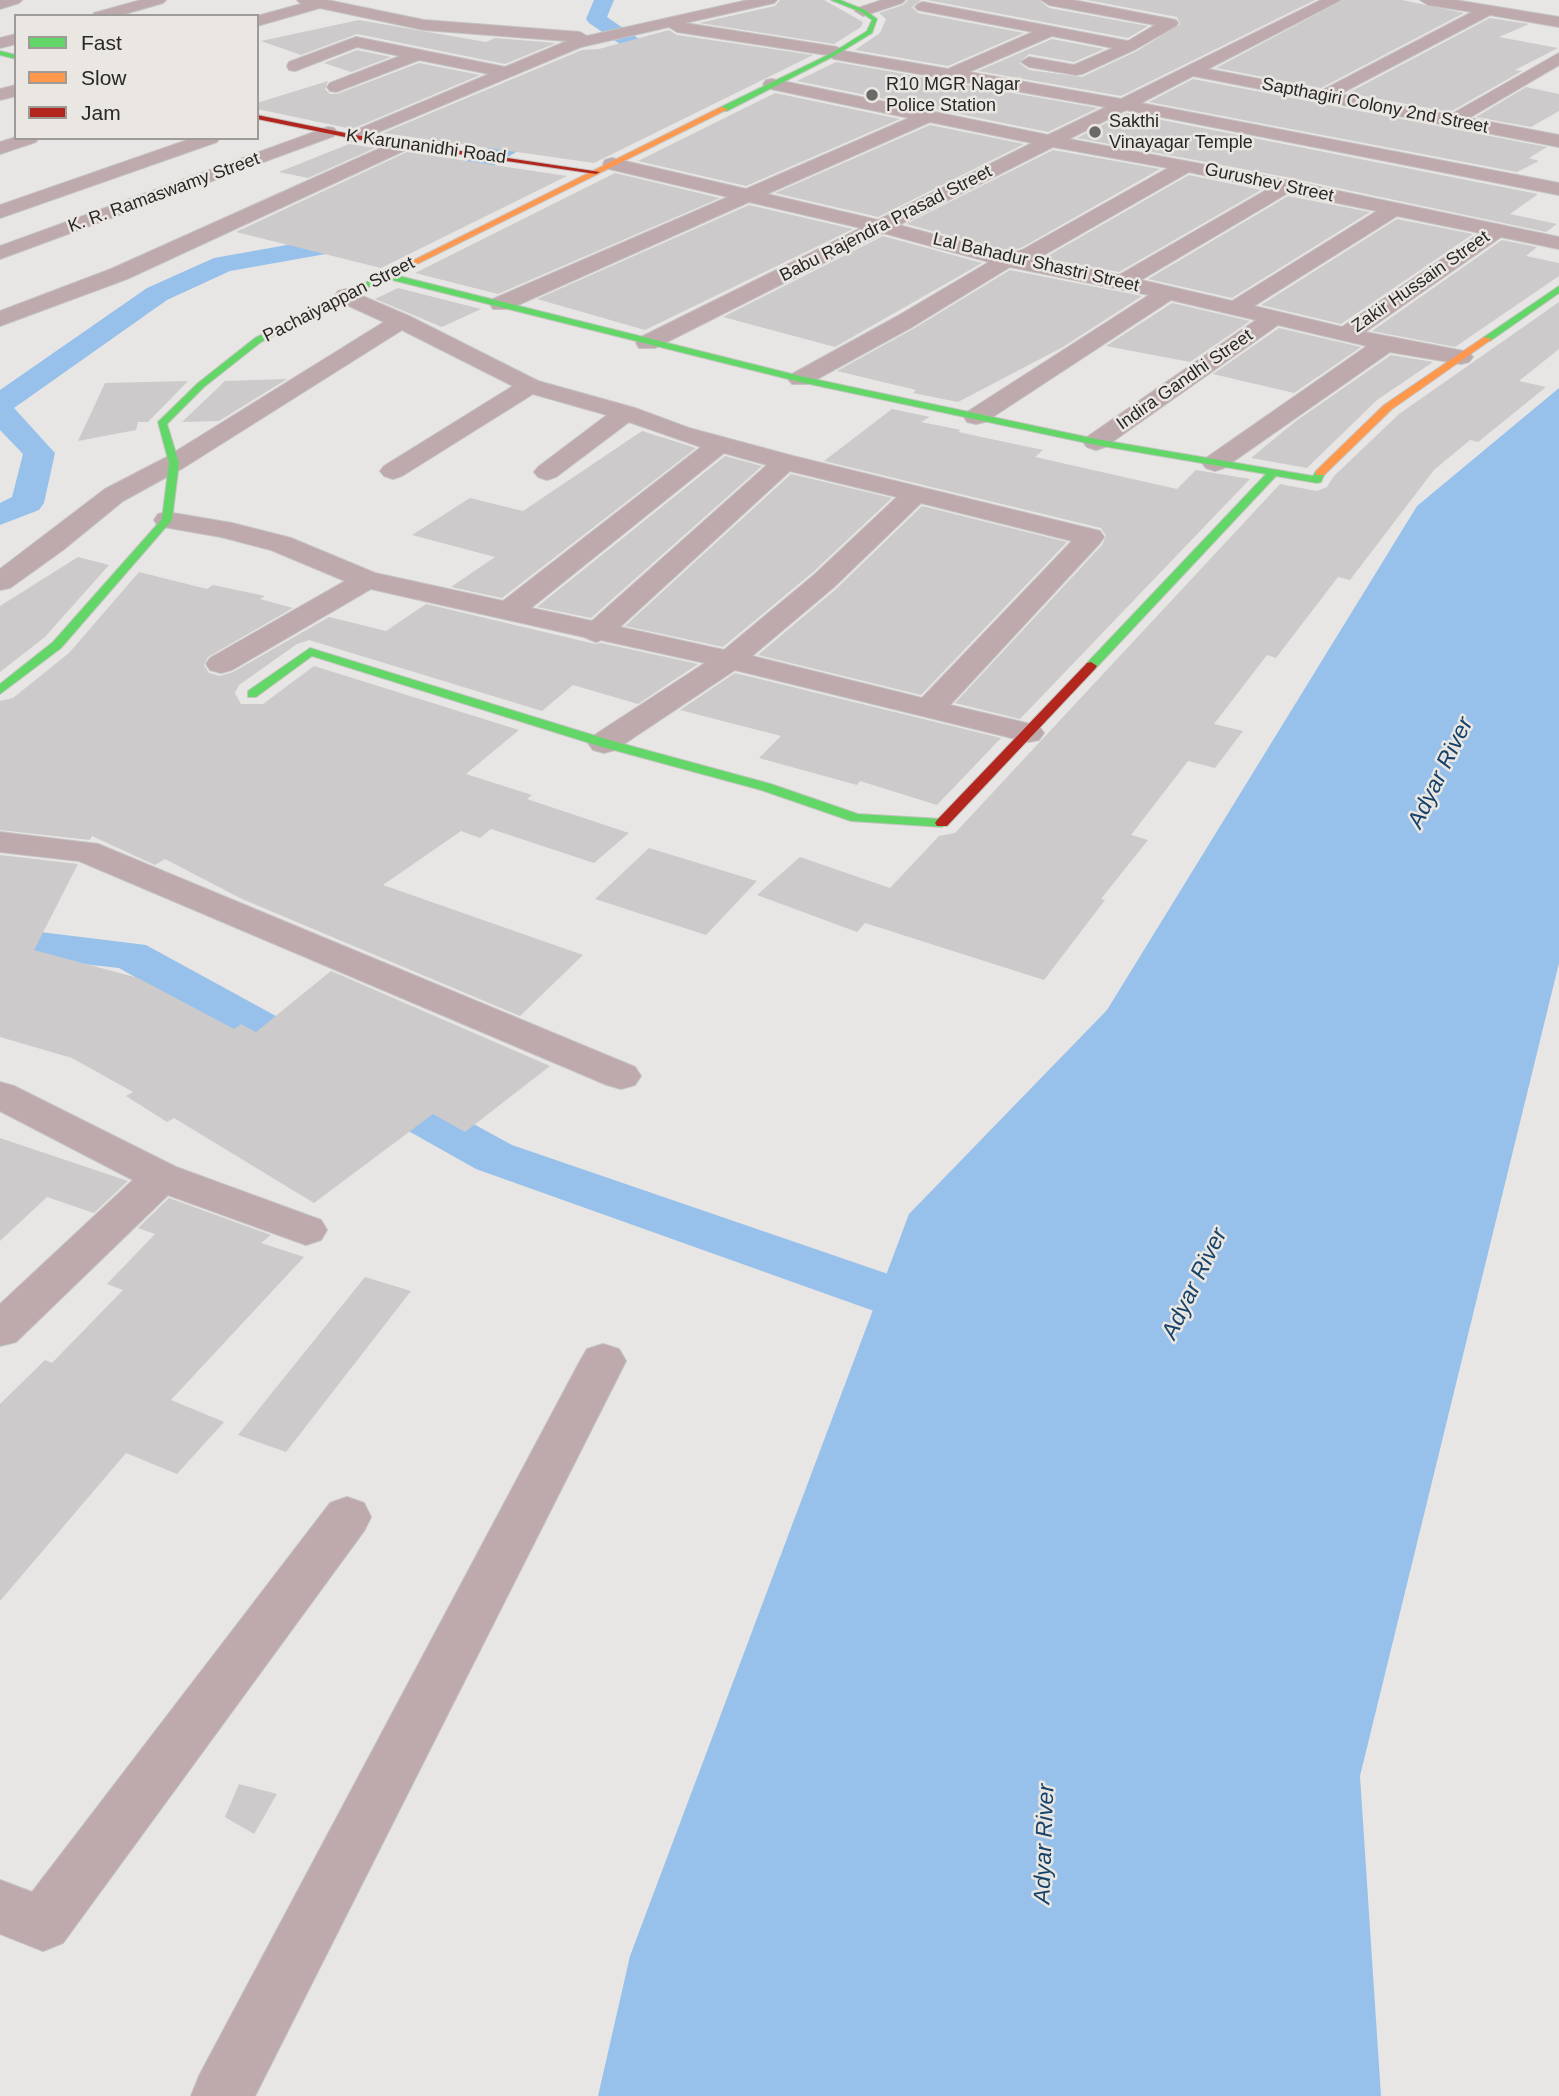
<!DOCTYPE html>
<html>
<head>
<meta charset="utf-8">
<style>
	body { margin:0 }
	#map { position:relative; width:1559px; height:2096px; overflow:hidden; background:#e8e6e4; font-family:Arial,sans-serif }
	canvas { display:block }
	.legend { position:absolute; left:14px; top:14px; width:245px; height:126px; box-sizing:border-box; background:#eae6e2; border:2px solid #9d9a97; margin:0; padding:9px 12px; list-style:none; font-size:21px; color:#292826 }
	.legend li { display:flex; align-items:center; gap:14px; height:35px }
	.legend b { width:35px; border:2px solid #9d9a97 }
</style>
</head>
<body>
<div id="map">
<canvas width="1559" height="2096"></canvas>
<ul class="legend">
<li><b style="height:9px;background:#63d668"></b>Fast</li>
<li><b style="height:9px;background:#ff974d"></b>Slow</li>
<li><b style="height:9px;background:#b3261e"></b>Jam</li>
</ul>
</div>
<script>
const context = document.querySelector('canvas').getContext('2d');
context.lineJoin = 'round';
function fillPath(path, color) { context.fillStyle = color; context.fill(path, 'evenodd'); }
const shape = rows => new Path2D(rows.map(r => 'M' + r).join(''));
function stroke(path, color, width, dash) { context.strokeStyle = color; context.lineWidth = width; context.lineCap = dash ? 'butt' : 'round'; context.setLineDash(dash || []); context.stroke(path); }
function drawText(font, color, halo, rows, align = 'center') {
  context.font = font + ' Arial,sans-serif'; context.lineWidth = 5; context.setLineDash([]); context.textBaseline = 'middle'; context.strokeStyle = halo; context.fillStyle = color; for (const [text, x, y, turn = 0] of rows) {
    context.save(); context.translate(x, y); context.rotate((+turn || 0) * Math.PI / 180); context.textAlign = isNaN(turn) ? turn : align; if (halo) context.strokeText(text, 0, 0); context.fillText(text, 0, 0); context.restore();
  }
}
const water = shape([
	[1559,388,1559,963,1360,1776,1381,2096,598,2096,630,1956,909,1214,1107,1010,1417,506]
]);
const canal = shape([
	[594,0,614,0,607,17,652,48,655,52,652,56,608,76,592,76,589,71,592,66,630,51,589,23,586,19,594,0],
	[525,102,533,104,548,123,552,128,548,133,354,249,230,271,167,300,14,408,55,453,44,503,39,510,0,525,0,503,12,497,23,454,0,430,0,390,147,288,214,258,337,236,527,126,514,109,517,104,525,102],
	[0,927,146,945,512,1145,964,1300,972,1315,964,1330,944,1336,476,1169,119,968,0,955,0,927]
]);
const building = shape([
	[780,0,824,0,863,22,861,27,834,44,699,23,775,6],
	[908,0,921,0,912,7,918,13,1024,33,948,66,855,50,880,33,886,19,879,13,903,5],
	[927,0,1039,0,1049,8,1148,26,1128,38],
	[1087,0,1315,0,1121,96,978,71,1052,39,1104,49,1074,62,1029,54,1019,63,1029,70,1082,77,1137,51,1180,24,1177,17],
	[1343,0,1402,0,1464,13,1321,88,1216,68],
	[1490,18,1529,24,1499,37,1558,48,1515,70,1522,71,1450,112,1348,93],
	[359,20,486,42,495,38,556,43,505,64,357,34,301,55,261,41],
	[669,30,677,35,813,55,594,163,383,133,582,50,599,49],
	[357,50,391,57,351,72,324,63],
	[836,62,1098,108,1048,132,797,81],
	[419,63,480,75,352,129,257,109,257,103,328,81,325,89,330,94,337,94],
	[1193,79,1547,147,1529,158,1539,161,1517,172,1149,102],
	[1526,87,1559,94,1559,111,1531,127,1476,117],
	[775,93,900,119,746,186,638,161],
	[1126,113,1538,194,1510,214,1557,224,1546,232,1286,177,1077,138],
	[930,125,1024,144,878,217,775,193],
	[349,144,375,148,308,178,279,172],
	[1053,150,1160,169,1021,248,1007,251,906,224],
	[407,152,567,176,381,268,236,232],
	[615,173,720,198,498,294,415,273],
	[1189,175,1261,190,1119,272,1044,258],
	[1288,196,1370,212,1232,298,1148,279],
	[749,205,853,229,645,330,537,299],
	[1397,219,1473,234,1341,324,1261,305],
	[883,236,982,263,835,347,723,317],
	[1502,240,1537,247,1526,256,1559,263,1559,276,1455,347,1372,331],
	[1010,270,1142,296,1063,347,958,402,913,393,916,390,837,371,913,329],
	[398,288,481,309,442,327,375,299],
	[1559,302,1559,349,1519,381,1546,387,1478,442,1470,440,1434,470,1350,580,1338,577,1276,658,1267,655,1214,724,1243,731,1215,768,1188,761,1131,835,1148,840,1101,899,1105,900,1044,980,865,923,857,932,757,895,800,857,890,888,939,836,955,833,1280,484,1317,491,1327,487,1334,476,1399,414],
	[1172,303,1250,321,1190,362,1106,346],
	[1279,328,1361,347,1294,393,1213,374],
	[1391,355,1433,362,1377,400,1307,468,1251,458,1296,421],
	[287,379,219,421,182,422,225,381],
	[188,381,148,422,138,422,136,430,78,441,105,383],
	[892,409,930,417,921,422,961,430,958,432,1043,450,1035,457,1177,489,1196,470,1250,479,1020,719,955,703,1102,545,1106,536,1101,528,824,461],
	[642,431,696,448,502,598,451,587,495,557,412,535,470,498,523,511],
	[725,456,762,466,591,618,537,607],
	[791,474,892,498,812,573,723,647,625,626],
	[922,506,1067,542,921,695,758,655,836,589],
	[78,557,109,565,45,637,0,672,0,606],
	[139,572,207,589,213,585,265,596,260,599,293,608,208,657,204,665,209,673,220,676,233,672,329,617,386,631,426,604,595,644,601,643,698,664,638,704,573,685,542,711,309,640,297,644,239,685,235,693,241,704,263,704,314,666,519,730,466,774,532,795,527,799,629,833,594,863,491,829,480,838,461,831,383,885,583,955,520,1016,242,899,165,859,155,865,92,836,90,840,0,830,0,701,13,698,69,653],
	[735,673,1001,738,937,805,860,781,857,785,759,758,781,736,680,710],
	[649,848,757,881,706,935,595,899],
	[0,855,78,864,34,950,138,978,234,1029,241,1024,256,1032,331,971,550,1066,465,1132,433,1114,314,1203,174,1118,167,1122,126,1096,133,1092,72,1058,0,1037],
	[0,1138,128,1181,94,1213,47,1197,0,1241],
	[169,1198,271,1235,261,1243,304,1257,171,1400,224,1422,177,1474,126,1453,0,1601,0,1404,45,1360,52,1363,123,1290,107,1284,155,1234,138,1228],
	[365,1277,411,1291,286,1452,238,1435],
	[239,1784,277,1794,254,1834,225,1817]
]);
const street = shape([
	[0,0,22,0,19,3,0,9,0,0],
	[141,0,166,0,163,3,118,16,92,16,94,13,141,0],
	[297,0,327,0,424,20,580,32,587,36,748,0,777,0,774,3,685,23,837,47,844,51,948,69,1033,32,918,10,915,7,918,4,923,2,1128,41,1155,25,1049,5,1041,0,1073,0,1176,20,1178,23,1176,26,1136,49,1082,74,1076,75,1029,67,1021,62,1029,57,1074,65,1113,48,1052,36,969,72,1121,99,1321,0,1341,0,1208,69,1321,91,1472,12,1428,5,1420,0,1455,0,1559,17,1559,27,1490,15,1340,94,1450,115,1559,53,1559,65,1469,118,1559,135,1559,147,1193,76,1141,103,1559,183,1559,195,1126,110,1069,139,1286,180,1559,237,1559,249,1501,237,1365,332,1469,352,1473,357,1469,362,1461,364,1390,352,1224,468,1215,471,1206,468,1202,463,1206,458,1367,346,1278,325,1105,447,1096,450,1087,447,1083,442,1087,437,1256,320,1171,300,985,422,976,424,967,422,964,417,967,412,1149,295,1010,267,912,327,808,384,792,384,788,379,792,374,896,317,989,262,883,233,655,348,639,348,636,343,639,338,861,228,749,202,509,309,493,309,490,304,493,299,728,197,605,168,603,164,605,160,612,158,746,189,909,118,766,88,763,84,766,80,772,79,1048,135,1106,107,834,59,827,55,677,32,669,27,581,47,355,142,349,141,346,137,349,133,489,74,419,60,336,92,330,91,327,87,330,83,400,56,357,47,295,71,289,70,287,66,289,62,356,37,505,67,567,41,424,30,320,8,257,26,257,16,301,4,297,0],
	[930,122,1032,143,878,220,767,194,930,122],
	[1053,147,1168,168,1022,250,1007,254,899,225,1053,147],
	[1189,172,1268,189,1119,275,1037,259,1189,172],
	[1288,193,1377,211,1232,301,1141,280,1288,193],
	[1397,216,1480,233,1342,327,1254,306,1397,216],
	[882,0,905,0,902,3,863,16,855,11,858,8,882,0],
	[16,34,16,44,0,48,0,38,16,34],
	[16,85,16,96,0,100,0,89,16,85],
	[328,127,334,128,337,132,334,136,0,259,0,246,328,127],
	[16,137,16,138,39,138,36,142,0,154,0,142,16,137],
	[193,138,220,138,217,142,0,218,0,205,193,138],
	[403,138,410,140,412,144,410,148,127,279,0,326,0,311,111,269,403,138],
	[346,289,409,316,538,381,635,408,689,428,793,456,1100,531,1104,537,1100,543,950,705,1039,726,1044,733,1039,740,1028,742,735,670,615,750,604,753,593,750,588,743,593,736,705,663,601,640,596,642,584,637,371,589,232,670,221,673,210,670,206,664,210,658,345,581,271,550,221,537,158,526,154,520,158,514,167,512,232,523,291,538,375,573,503,601,701,447,629,422,556,477,547,480,538,477,534,472,538,467,607,415,533,394,402,476,393,479,384,476,380,471,384,466,513,386,402,330,183,468,123,501,63,550,10,588,0,590,0,569,105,489,165,458,384,322,338,301,335,296,338,291,346,289],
	[724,453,767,465,592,621,531,608,724,453],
	[790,471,897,497,814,575,724,650,620,627,790,471],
	[921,503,1072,541,922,698,752,656,834,587,921,503],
	[0,832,98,844,635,1067,641,1076,635,1085,621,1089,607,1085,79,861,0,852,0,832],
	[0,1082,14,1086,176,1167,321,1220,327,1230,321,1240,306,1245,168,1195,16,1342,0,1346,0,1304,133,1180,0,1111,0,1082],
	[603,1344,619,1349,626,1361,255,2096,191,2096,200,2074,580,1361,587,1349,603,1344],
	[347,1497,364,1503,371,1517,364,1531,63,1943,43,1951,0,1934,0,1880,32,1892,330,1503,347,1497]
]);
const fast = shape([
	[831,0,840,0,865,10,877,19,872,33,836,55,727,111,721,111,721,107,832,53,867,31,872,20,861,12,831,0],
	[0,51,16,55,16,59,0,55,0,51],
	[387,273,800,376,1096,439,1313,476,1316,471,1325,473,1321,482,1317,483,1276,476,1095,669,1091,670,1085,666,1087,663,1266,474,1096,445,800,382,384,278,384,274,387,273],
	[377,277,384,279,261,342,204,387,167,424,179,463,172,520,61,648,0,694,0,684,53,642,162,519,169,463,158,422,198,383,255,338,377,277],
	[1559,286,1559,293,1490,341,1484,341,1484,337,1559,286],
	[310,648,609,740,771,784,858,814,942,819,949,823,942,827,851,821,761,790,599,746,312,656,256,697,248,697,248,691,310,648]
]);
const slow = shape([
	[721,107,728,109,383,281,376,279,721,107],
	[1484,337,1492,339,1392,409,1324,475,1316,475,1316,471,1384,405,1484,337]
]);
const jam = shape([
	[257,115,355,135,600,172,596,174,355,139,257,119,257,115],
	[1091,662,1097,666,1095,669,947,826,937,826,935,823,937,820,1087,663,1091,662]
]);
const markers = [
	[872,95,7,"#6c6a68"],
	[1095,132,7,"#6c6a68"]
];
const farPoinames = [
	["R10 MGR Nagar",886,85],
	["Police Station",886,106],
	["Sakthi",1109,122],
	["Vinayagar Temple",1109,143]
];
const farStreetnames = [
	["Sapthagiri Colony 2nd Street",1375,106,11],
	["K Karunanidhi Road",426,147,8],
	["Gurushev Street",1269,183,12],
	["K. R. Ramaswamy Street",164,193,-20],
	["Babu Rajendra Prasad Street",886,224,-27],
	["Lal Bahadur Shastri Street",1036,263,13],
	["Zakir Hussain Street",1421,282,-35],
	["Pachaiyappan Street",339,300,-27],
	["Indira Gandhi Street",1185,380,-35]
];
const waterNames = [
	["Adyar River",1441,773,-64],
	["Adyar River",1195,1284,-64],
	["Adyar River",1045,1844,-88]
];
fillPath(water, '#97c1eb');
fillPath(canal, '#97c1eb');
fillPath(building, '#cccaca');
stroke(street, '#c5c4c3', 2);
stroke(fast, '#c5c4c3', 2);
stroke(slow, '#c5c4c3', 2);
stroke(jam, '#c5c4c3', 2);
fillPath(street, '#beaaad');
fillPath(fast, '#63d668');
fillPath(slow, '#ff974d');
fillPath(jam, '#b3261e');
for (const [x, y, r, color] of markers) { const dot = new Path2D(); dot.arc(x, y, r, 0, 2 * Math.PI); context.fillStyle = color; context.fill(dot); stroke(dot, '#eae6e2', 2.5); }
drawText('18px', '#292826', '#eae6e2', farPoinames, 'left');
drawText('18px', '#292826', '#eae6e2', farStreetnames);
drawText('italic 23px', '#17426a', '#eae6e2', waterNames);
</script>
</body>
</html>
